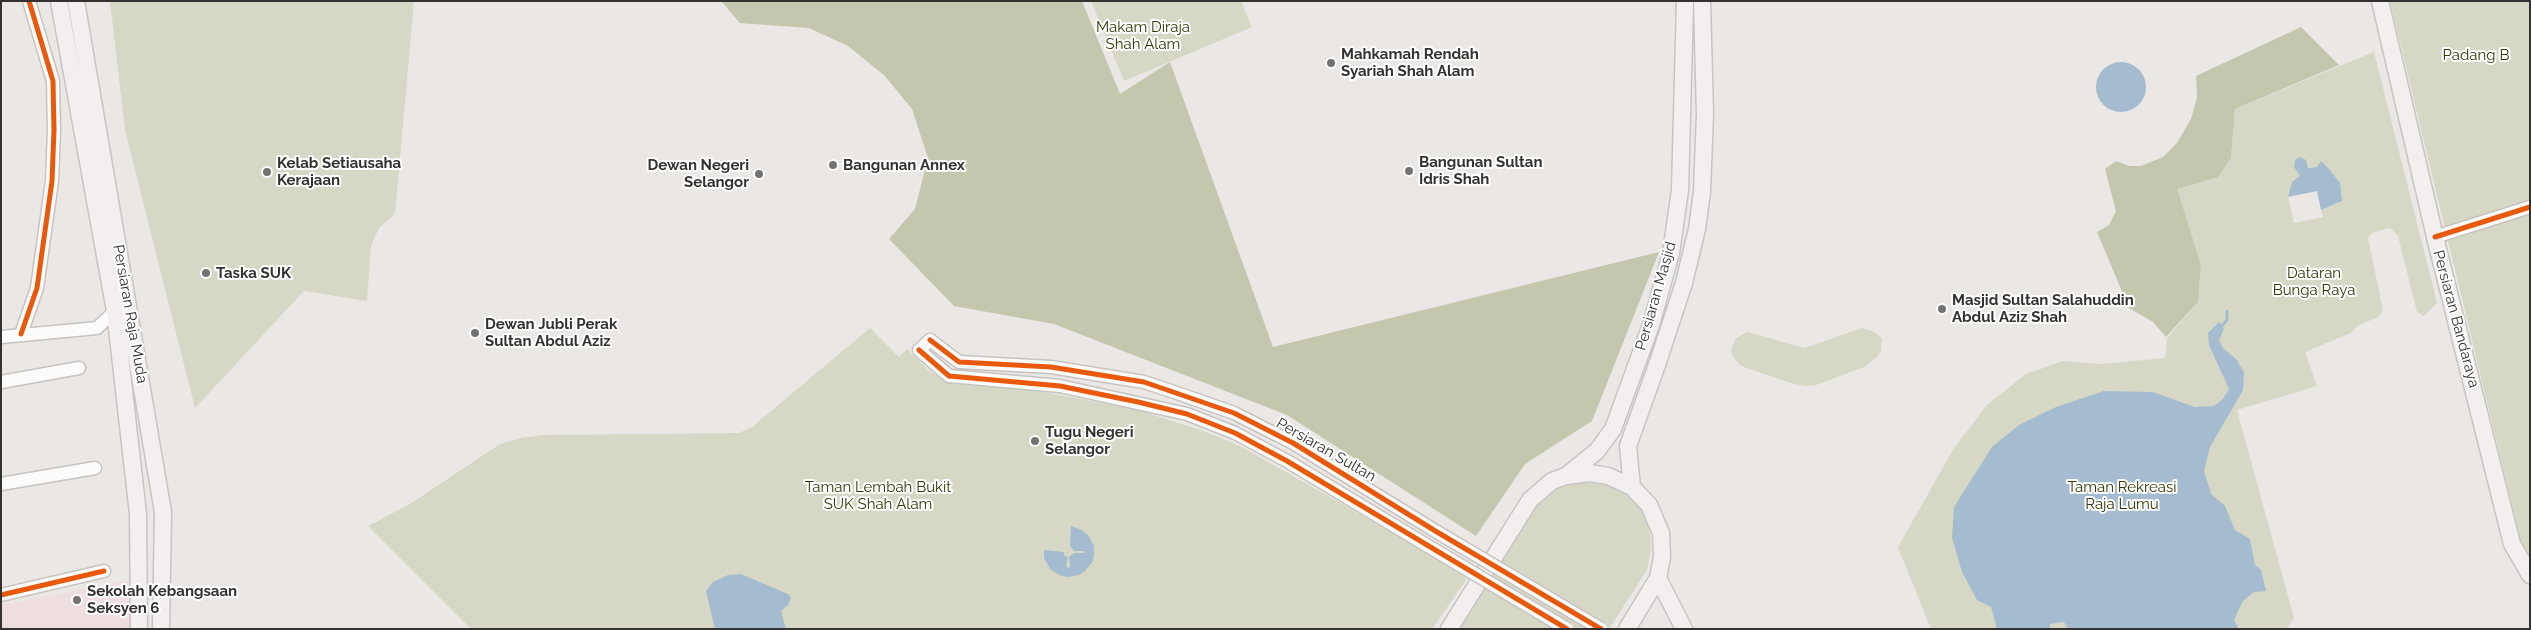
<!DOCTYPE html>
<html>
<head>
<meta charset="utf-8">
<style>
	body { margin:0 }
	#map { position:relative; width:2531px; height:630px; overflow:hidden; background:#eae7e4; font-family:Raleway,sans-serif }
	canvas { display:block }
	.frame { position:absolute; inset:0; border:2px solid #34312e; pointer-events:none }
</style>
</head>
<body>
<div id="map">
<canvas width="2531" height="630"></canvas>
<div class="frame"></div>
</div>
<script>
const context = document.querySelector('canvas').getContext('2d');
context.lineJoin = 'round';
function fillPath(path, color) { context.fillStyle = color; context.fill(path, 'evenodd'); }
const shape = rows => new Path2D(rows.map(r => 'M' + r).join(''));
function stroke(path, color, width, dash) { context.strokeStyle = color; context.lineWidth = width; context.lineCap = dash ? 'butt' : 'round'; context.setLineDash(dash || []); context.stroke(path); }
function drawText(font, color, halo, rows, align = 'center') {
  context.font = font + ' Raleway,sans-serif'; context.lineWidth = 4; context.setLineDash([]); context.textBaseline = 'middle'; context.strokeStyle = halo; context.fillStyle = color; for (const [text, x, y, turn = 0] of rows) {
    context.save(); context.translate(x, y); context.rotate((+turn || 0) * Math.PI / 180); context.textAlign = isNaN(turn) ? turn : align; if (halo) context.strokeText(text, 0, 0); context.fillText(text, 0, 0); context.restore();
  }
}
const education = shape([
	[131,580,131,629,1,629,1,605]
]);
const green = shape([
	[110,1,414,1,395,214,379,228,371,246,367,301,304,291,195,408,125,130],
	[1091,1,1241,1,1252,27,1124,81],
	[2390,1,2530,1,2530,559,2522,547],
	[2374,52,2437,303,2424,316,2417,312,2398,236,2390,228,2372,233,2368,238,2383,310,2378,317,2357,326,2351,333,2305,352,2317,386,2237,410,2294,618,2287,629,1931,629,1898,547,1954,448,1987,405,2026,374,2063,361,2100,364,2165,358,2167,338,2198,302,2201,265,2176,189,2231,158,2235,109],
	[2321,161,2338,203,2321,210,2323,217,2294,223,2288,197,2300,176,2308,168,2318,167],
	[870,328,899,357,907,349,928,370,940,378,1044,392,1138,410,1206,432,1242,447,1463,573,1466,580,1432,629,471,629,368,526,410,504,500,444,521,438,543,435,739,433,752,427],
	[1862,328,1872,331,1882,338,1881,351,1877,357,1864,367,1816,385,1806,386,1794,384,1741,366,1733,357,1731,350,1736,338,1747,332,1805,348],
	[1577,478,1597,480,1618,488,1638,505,1649,524,1651,548,1647,570,1609,629,1453,629,1532,503,1551,487]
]);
const forest = shape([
	[721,1,1082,1,1120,94,1170,62,1273,347,1659,252,1592,421,1525,464,1476,536,1287,415,1054,324,954,306,889,239,915,209,928,158,912,109,884,75,848,46,809,28,740,23],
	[2301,27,2339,65,2235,109,2231,158,2218,177,2177,189,2201,265,2198,302,2166,337,2153,322,2129,308,2097,232,2109,225,2116,211,2105,169,2116,161,2129,166,2141,166,2163,157,2177,143,2191,119,2197,97,2196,76]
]);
const water = shape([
	'2096 87a25 25 0 1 1 50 0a25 25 0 1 1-50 0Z',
	[2300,157,2306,160,2308,168,2317,167,2321,161,2329,169,2340,183,2342,201,2321,210,2317,191,2288,197,2292,182,2300,176,2294,167,2295,160],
	[2219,322,2224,329,2219,340,2223,348,2237,360,2244,373,2243,390,2210,447,2204,471,2211,494,2225,506,2235,530,2250,539,2255,565,2261,570,2266,591,2254,592,2243,601,2234,620,2239,629,2068,629,2064,622,2050,624,2050,629,1997,629,1991,607,1977,600,1962,572,1952,538,1954,507,1992,447,2019,425,2056,407,2104,391,2153,392,2195,407,2214,406,2223,399,2229,389,2209,345,2208,333],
	[1071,526,1082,530,1088,535,1094,546,1094,554,1093,561,1085,571,1079,575,1067,577,1059,575,1050,569,1044,558,1044,550,1064,552,1064,556,1068,557,1066,566,1068,568,1070,567,1069,557,1074,553,1085,553,1084,551,1074,551,1070,546],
	[741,574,788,594,791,598,788,605,781,611,786,629,715,629,706,591,713,582,728,575]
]);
const stream = shape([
	[2220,328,2227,320,2227,311]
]);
const minor = shape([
	[2435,237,2530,207],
	[21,334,37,288,52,181,54,130,53,81,29,1],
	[1,337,97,328,115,311],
	[1,382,79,368],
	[1,484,95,468],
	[1428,546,1287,461,1235,433,1187,414,1060,386,949,376,919,350,930,340,959,362,1051,367,1144,382,1177,393,1234,413,1293,443,1437,532],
	[1,595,104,571]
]);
const major = shape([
	[59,1,115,311,138,514,139,629],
	[76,1,163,512,161,629],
	[2380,1,2435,237,2512,544,2530,575],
	[1566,476,1597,451,1613,429,1651,325,1671,253,1680,190,1685,1],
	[1632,487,1628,446,1657,365,1684,283,1697,229,1702,192,1705,114,1702,1],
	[1658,578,1684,629],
	[1449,629,1530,500,1552,481,1566,476,1590,473,1608,476,1632,487,1649,505,1661,533,1662,557,1658,578,1627,629]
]);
const minorBridge = shape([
	[1437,532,1601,629],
	[1428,546,1567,629]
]);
const cycleway = shape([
	[2435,237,2530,207],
	[21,334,37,288,52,181,54,130,53,81,29,1],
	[930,340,959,362,1051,367,1144,382,1234,413,1293,443,1437,532,1601,629],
	[919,350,949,376,1060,386,1138,402,1187,414,1235,433,1287,461,1567,629],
	[1,595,104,571]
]);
const markers = [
	[1331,63,5,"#74716e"],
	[833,165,5,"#74716e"],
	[1409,171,5,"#74716e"],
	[267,172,5,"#74716e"],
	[759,174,5,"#74716e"],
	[206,273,5,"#74716e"],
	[1942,309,5,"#74716e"],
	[475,333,5,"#74716e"],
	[1035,441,5,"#74716e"],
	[77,600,5,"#74716e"]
];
const parkNames = [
	["Makam Diraja",1143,27],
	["Shah Alam",1143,44],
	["Padang B",2476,55],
	["Dataran",2314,273],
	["Bunga Raya",2314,290],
	["Taman Lembah Bukit",878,487],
	["SUK Shah Alam",878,504],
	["Taman Rekreasi",2122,487],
	["Raja Lumu",2122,504]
];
const poiNames = [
	["Mahkamah Rendah",1341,54],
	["Syariah Shah Alam",1341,71],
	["Bangunan Sultan",1419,162],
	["Idris Shah",1419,179],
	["Kelab Setiausaha",277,163],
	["Kerajaan",277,180],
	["Dewan Negeri",749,165,"right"],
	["Selangor",749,182,"right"],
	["Bangunan Annex",843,165],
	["Taska SUK",216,273],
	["Masjid Sultan Salahuddin",1952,300],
	["Abdul Aziz Shah",1952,317],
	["Dewan Jubli Perak",485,324],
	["Sultan Abdul Aziz",485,341],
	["Tugu Negeri",1045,432],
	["Selangor",1045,449],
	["Sekolah Kebangsaan",87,591],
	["Seksyen 6",87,608]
];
const streetNames = [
	["Persiaran Masjid",1656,296,-74],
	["Persiaran Raja Muda",130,314,80],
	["Persiaran Bandaraya",2456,319,75],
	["Persiaran Sultan",1326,450,30]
];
fillPath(education, '#eedee0');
fillPath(green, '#d6d8c5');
fillPath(forest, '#c4c6ae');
fillPath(water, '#a5bcd0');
stroke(stream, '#a5bcd0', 3);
stroke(minor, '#c6c3c0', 15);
stroke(major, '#c7c5c4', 19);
stroke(minor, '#fcfbfb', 12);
stroke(major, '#f4efef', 16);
stroke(minorBridge, '#c6c3c0', 15, []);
stroke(minorBridge, '#fcfbfb', 12);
stroke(cycleway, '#e8590c', 5);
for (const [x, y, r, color] of markers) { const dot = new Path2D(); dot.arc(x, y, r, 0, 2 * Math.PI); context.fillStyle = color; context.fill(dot); stroke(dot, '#fff', 2); }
drawText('15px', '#333805', '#fff', parkNames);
drawText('bold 15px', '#34312e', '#fff', poiNames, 'left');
drawText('15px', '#34312e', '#fff', streetNames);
</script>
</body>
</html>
